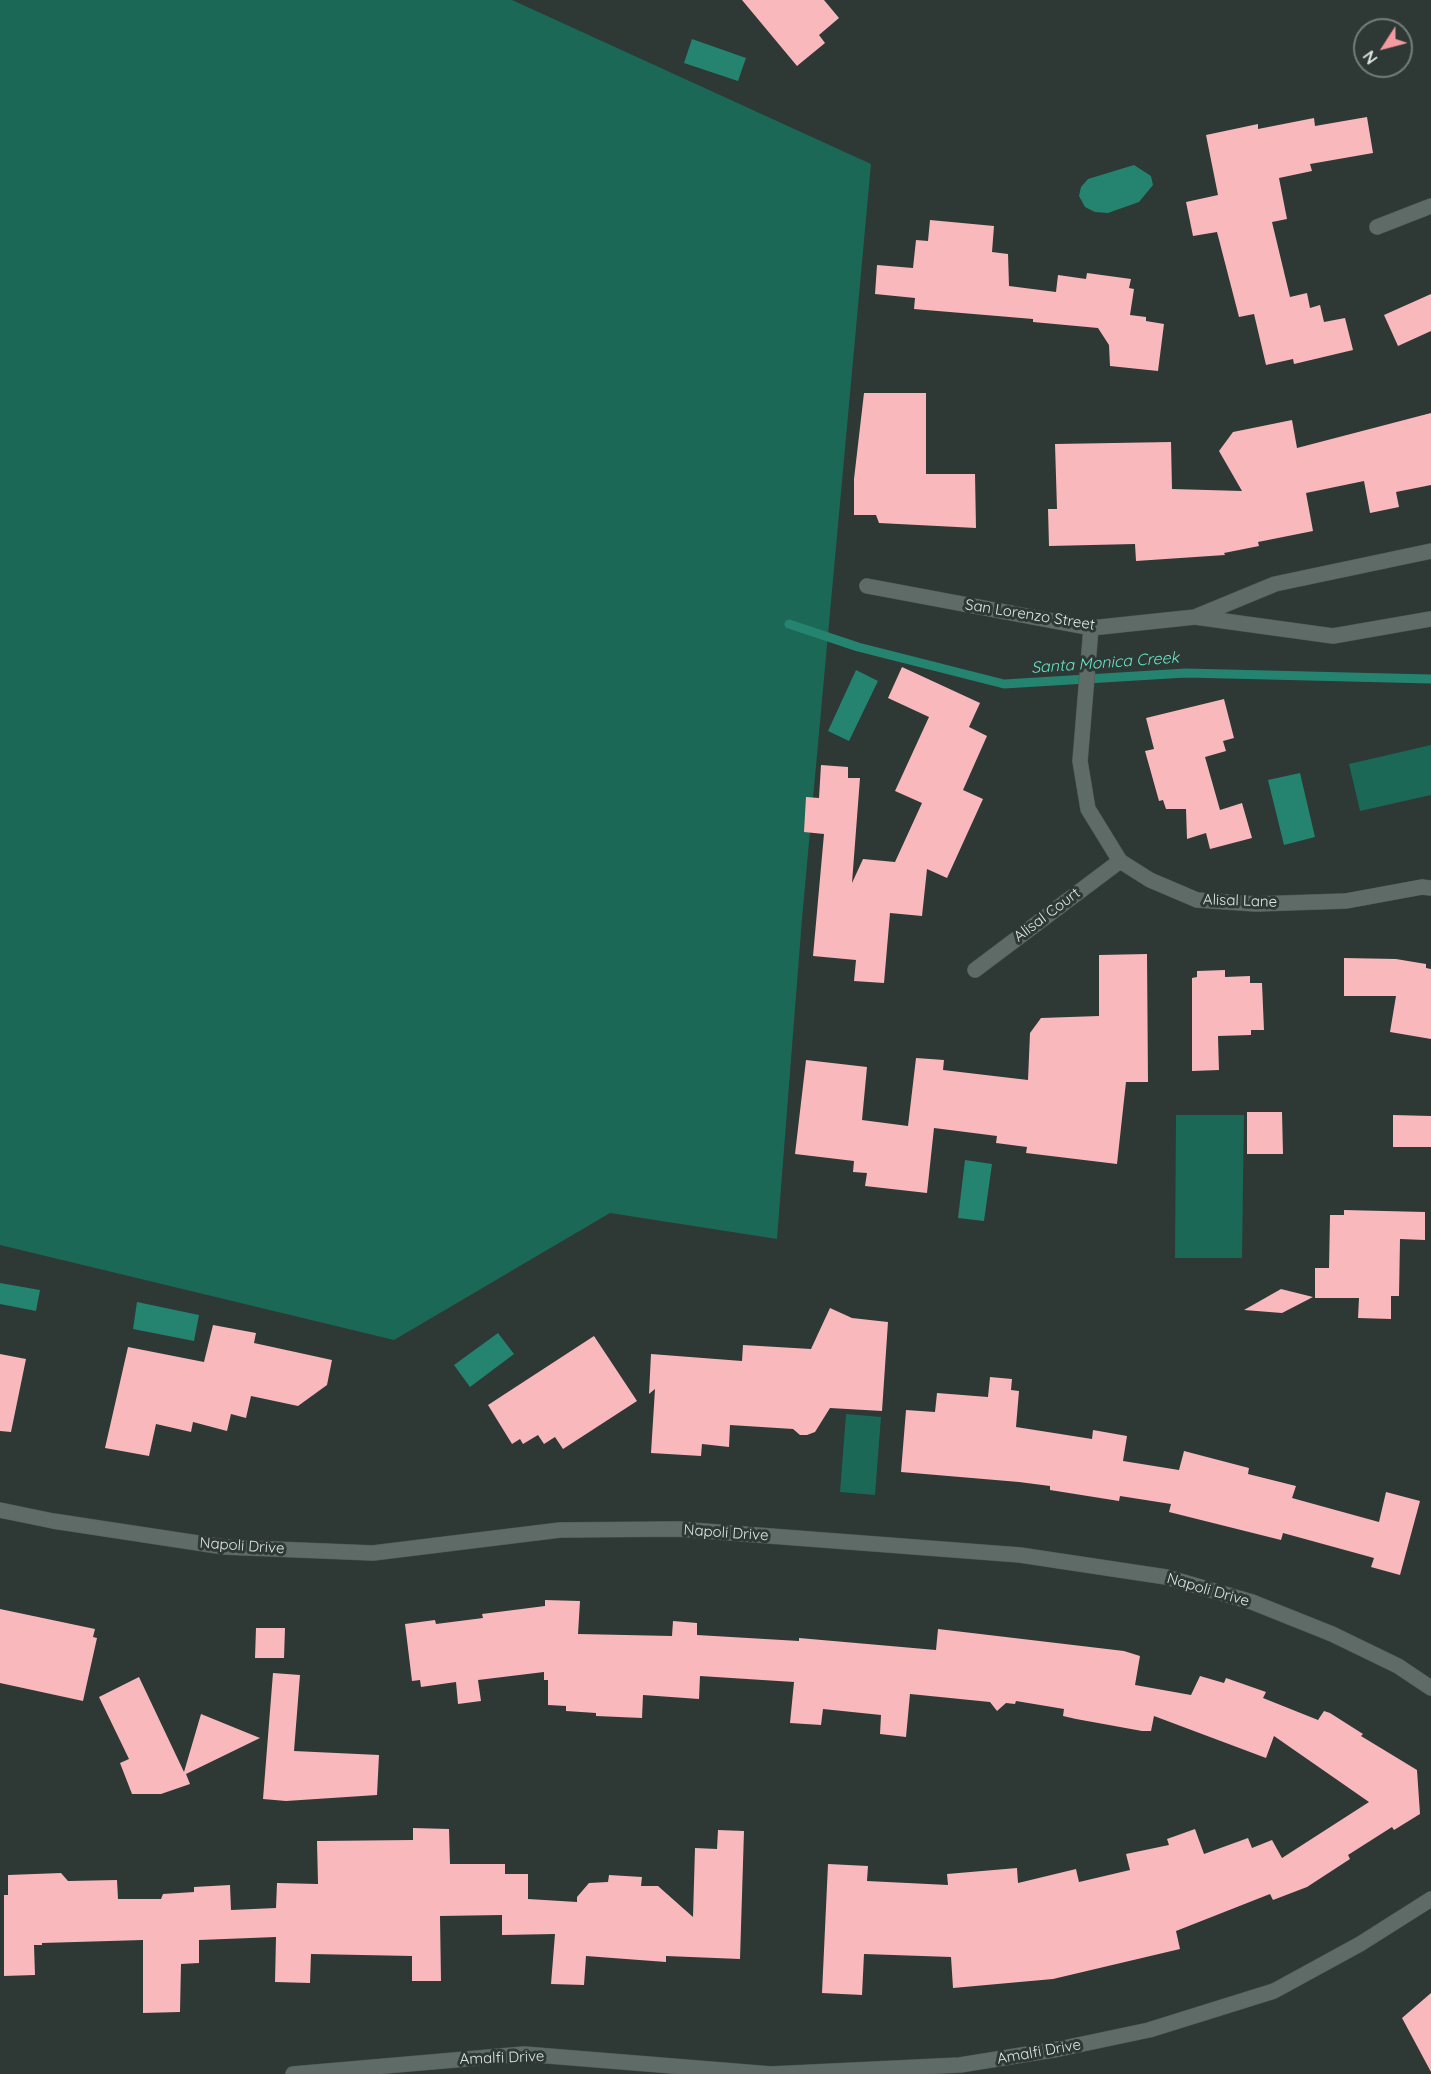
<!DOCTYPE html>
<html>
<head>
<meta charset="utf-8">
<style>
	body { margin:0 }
	#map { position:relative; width:1431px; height:2074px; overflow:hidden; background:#2e3835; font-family:Quicksand,sans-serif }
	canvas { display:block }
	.north { position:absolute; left:1353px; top:18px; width:60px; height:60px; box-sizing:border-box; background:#2e3835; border:2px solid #747d7b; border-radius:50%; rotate:234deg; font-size:16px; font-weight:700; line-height:24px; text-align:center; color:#dee5e3 }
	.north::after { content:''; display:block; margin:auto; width:21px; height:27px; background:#f49aa1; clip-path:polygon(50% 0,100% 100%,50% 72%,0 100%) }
</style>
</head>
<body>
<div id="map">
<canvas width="1431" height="2074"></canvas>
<div class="north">N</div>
</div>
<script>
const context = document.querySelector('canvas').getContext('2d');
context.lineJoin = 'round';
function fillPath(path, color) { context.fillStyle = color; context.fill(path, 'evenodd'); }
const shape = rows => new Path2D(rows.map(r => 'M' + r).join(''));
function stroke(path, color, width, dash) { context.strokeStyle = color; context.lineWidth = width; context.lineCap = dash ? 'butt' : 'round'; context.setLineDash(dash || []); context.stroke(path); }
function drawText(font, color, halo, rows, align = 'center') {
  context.font = font + ' Quicksand,sans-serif'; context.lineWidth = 6; context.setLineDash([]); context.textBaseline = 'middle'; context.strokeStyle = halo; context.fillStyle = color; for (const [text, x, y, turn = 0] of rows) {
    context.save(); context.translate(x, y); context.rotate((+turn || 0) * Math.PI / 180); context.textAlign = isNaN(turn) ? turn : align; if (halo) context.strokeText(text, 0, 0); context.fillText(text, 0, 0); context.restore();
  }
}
const green = shape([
	[0,0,512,0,871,164,802,919,777,1239,610,1213,394,1340,0,1245],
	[1431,745,1431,795,1360,811,1349,764],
	[1176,1115,1244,1115,1242,1258,1175,1258],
	[846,1414,881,1417,875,1495,840,1492]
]);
const water = shape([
	[692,39,746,58,738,81,684,63],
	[1134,165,1151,176,1153,185,1139,202,1108,213,1095,212,1085,207,1079,196,1081,187,1088,179],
	[856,670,878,681,849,741,828,731],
	[1300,773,1315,837,1284,845,1268,780],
	[965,1160,992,1164,984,1221,958,1218],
	[0,1283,40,1290,36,1311,0,1304],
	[137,1302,199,1315,194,1341,133,1329],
	[498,1333,514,1354,470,1387,454,1365]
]);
const stream = shape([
	[789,624,858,647,1004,684,1186,673,1431,679]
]);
const building = shape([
	[742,0,824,0,839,18,819,35,825,43,797,66],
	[1367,117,1373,153,1310,164,1312,171,1279,178,1287,219,1272,222,1290,297,1307,293,1310,308,1320,305,1324,322,1345,318,1353,350,1294,364,1293,359,1266,365,1254,314,1239,317,1217,232,1193,236,1186,202,1218,195,1206,135,1258,124,1258,129,1314,118,1315,126],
	[930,220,994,226,992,252,1008,254,1009,286,1056,292,1058,275,1086,279,1087,273,1131,279,1129,288,1134,289,1130,315,1146,317,1146,321,1164,324,1158,371,1110,366,1109,345,1098,328,1033,322,1033,319,914,309,915,298,875,294,877,265,913,268,916,240,928,241],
	[1431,294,1431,331,1398,346,1384,315],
	[864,393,926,393,926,474,975,474,976,528,879,523,876,515,854,515,854,479],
	[1431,413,1431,485,1396,492,1399,507,1370,513,1364,481,1306,493,1313,531,1258,542,1259,546,1224,553,1225,555,1136,561,1135,544,1049,546,1048,509,1057,509,1055,444,1171,442,1172,489,1242,491,1219,451,1233,432,1292,420,1297,448],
	[902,667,980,703,969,727,987,736,963,790,983,799,947,878,927,869,922,916,890,913,884,983,854,981,856,960,813,956,824,834,804,832,806,797,819,798,821,765,848,767,848,778,860,778,852,883,863,859,895,862,922,803,895,791,929,717,888,698],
	[1224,699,1234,738,1223,741,1226,751,1205,757,1220,810,1242,803,1252,838,1210,849,1206,833,1187,839,1186,809,1166,809,1163,800,1159,801,1145,751,1154,749,1146,718],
	[1147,954,1148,1082,1126,1082,1117,1164,1026,1153,1027,1147,996,1143,997,1136,934,1128,927,1193,865,1186,867,1173,853,1172,854,1161,795,1154,806,1060,867,1067,862,1120,908,1126,916,1058,944,1060,943,1070,1028,1080,1030,1033,1041,1018,1099,1016,1099,955],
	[1344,958,1396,959,1426,964,1426,968,1431,969,1431,1039,1390,1032,1396,996,1344,996],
	[1225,970,1225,977,1250,976,1250,983,1262,983,1264,1030,1251,1030,1251,1035,1218,1036,1219,1070,1192,1071,1192,978,1197,977,1197,971],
	[1247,1112,1282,1112,1283,1154,1247,1154],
	[1393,1115,1431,1116,1431,1147,1393,1147],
	[1344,1210,1425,1212,1425,1240,1400,1239,1399,1296,1391,1296,1391,1319,1358,1318,1359,1298,1315,1298,1315,1268,1329,1268,1330,1215,1344,1215],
	[1281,1289,1313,1297,1282,1313,1244,1310],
	[830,1308,852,1318,888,1322,882,1411,830,1408,815,1432,807,1435,800,1435,793,1429,730,1425,729,1447,702,1444,701,1456,651,1453,655,1389,649,1394,651,1354,742,1361,743,1345,811,1349],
	[213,1325,256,1333,254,1343,332,1360,327,1385,298,1406,251,1396,246,1418,231,1414,227,1431,193,1422,191,1432,156,1424,149,1456,105,1448,128,1347,204,1362],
	[594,1336,637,1401,563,1449,555,1437,544,1444,538,1435,523,1444,520,1439,512,1444,488,1405],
	[0,1354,26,1359,11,1432,0,1431],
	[990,1377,1012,1379,1011,1390,1019,1391,1016,1427,1092,1439,1093,1430,1127,1436,1123,1461,1179,1470,1184,1451,1249,1468,1248,1474,1296,1486,1292,1498,1379,1522,1386,1492,1420,1501,1400,1575,1371,1567,1374,1558,1283,1533,1281,1540,1169,1512,1171,1504,1120,1496,1119,1501,1050,1490,1050,1486,1019,1482,901,1472,906,1410,935,1412,937,1393,988,1397],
	[545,1600,580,1601,578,1634,672,1636,673,1621,697,1623,697,1635,799,1641,799,1638,936,1650,938,1629,1124,1651,1140,1656,1135,1685,1191,1695,1200,1676,1224,1683,1226,1678,1266,1692,1263,1698,1318,1720,1324,1711,1330,1713,1363,1734,1361,1736,1417,1770,1420,1814,1394,1830,1392,1827,1348,1855,1350,1859,1307,1887,1273,1900,1270,1894,1176,1931,1180,1949,1053,1979,953,1988,951,1957,864,1954,862,1995,822,1993,828,1864,868,1866,867,1881,948,1885,947,1874,1017,1868,1018,1883,1076,1869,1079,1882,1130,1870,1126,1854,1169,1845,1167,1839,1195,1829,1204,1854,1248,1838,1252,1848,1272,1840,1282,1858,1369,1802,1274,1736,1266,1758,1154,1716,1151,1731,1142,1731,1076,1719,1063,1716,1064,1709,1016,1701,1015,1704,1006,1703,997,1711,990,1702,910,1694,906,1737,880,1734,881,1715,823,1709,821,1725,790,1723,794,1682,700,1676,699,1699,643,1695,642,1718,596,1716,596,1713,566,1711,566,1706,548,1705,548,1680,544,1680,544,1672,478,1680,481,1701,458,1704,456,1682,421,1687,420,1680,412,1681,405,1624,435,1620,436,1624,483,1618,482,1614,545,1606],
	[0,1609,95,1629,93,1637,97,1638,83,1701,0,1683],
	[256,1628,285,1628,284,1658,255,1658],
	[273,1673,300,1675,294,1751,379,1755,377,1795,286,1801,263,1799],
	[139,1677,184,1772,201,1714,260,1738,186,1774,190,1784,161,1794,132,1794,120,1763,129,1759,99,1697],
	[413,1828,449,1829,450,1864,505,1864,505,1874,528,1874,528,1899,577,1902,577,1897,589,1883,608,1882,609,1875,642,1877,641,1886,658,1886,693,1917,695,1848,717,1849,718,1830,744,1831,740,1959,666,1956,666,1962,586,1956,584,1985,551,1984,555,1934,502,1935,502,1915,440,1916,441,1981,412,1981,412,1956,311,1954,310,1983,275,1982,276,1937,199,1940,199,1963,181,1964,180,2012,143,2013,143,1940,42,1943,42,1945,34,1945,35,1975,4,1976,4,1895,8,1895,8,1875,61,1873,68,1881,117,1880,118,1899,161,1899,163,1894,194,1892,194,1887,230,1885,231,1910,276,1908,277,1883,318,1884,317,1841,413,1840],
	[1431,1993,1431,2072,1402,2018]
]);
const minor = shape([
	[1377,227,1431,206],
	[867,586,1091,628,1195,617,1333,636,1431,619],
	[1195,617,1275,584,1431,551],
	[1091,628,1080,761,1088,809,1120,861,1150,880,1197,900,1256,904,1346,901,1422,887,1431,888],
	[975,970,1120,861],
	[0,1510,53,1521,224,1547,373,1553,560,1530,678,1529,1020,1555,1166,1577,1252,1602,1332,1634,1398,1666,1431,1688],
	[293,2074,524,2054,771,2074,960,2065,1059,2049,1149,2030,1274,1991,1360,1944,1431,1899]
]);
const streetNames = [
	["San Lorenzo Street",1030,615,9],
	["Alisal Lane",1240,901,2],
	["Alisal Court",1047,915,-37],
	["Napoli Drive",726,1533,4],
	["Napoli Drive",242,1546,4],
	["Napoli Drive",1208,1590,16],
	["Amalfi Drive",1039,2052,-10],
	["Amalfi Drive",502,2058,-2]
];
const waterNames = [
	["Santa Monica Creek",1105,663,-4]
];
fillPath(green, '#1b6857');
fillPath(water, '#24846f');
stroke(stream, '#24846f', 9);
fillPath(building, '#f8b8bc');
stroke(minor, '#4d5754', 16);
stroke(minor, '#5f6b67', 15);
drawText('15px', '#dee5e3', '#2e3835', streetNames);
drawText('italic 16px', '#67e7c8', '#2e3835', waterNames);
</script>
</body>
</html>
